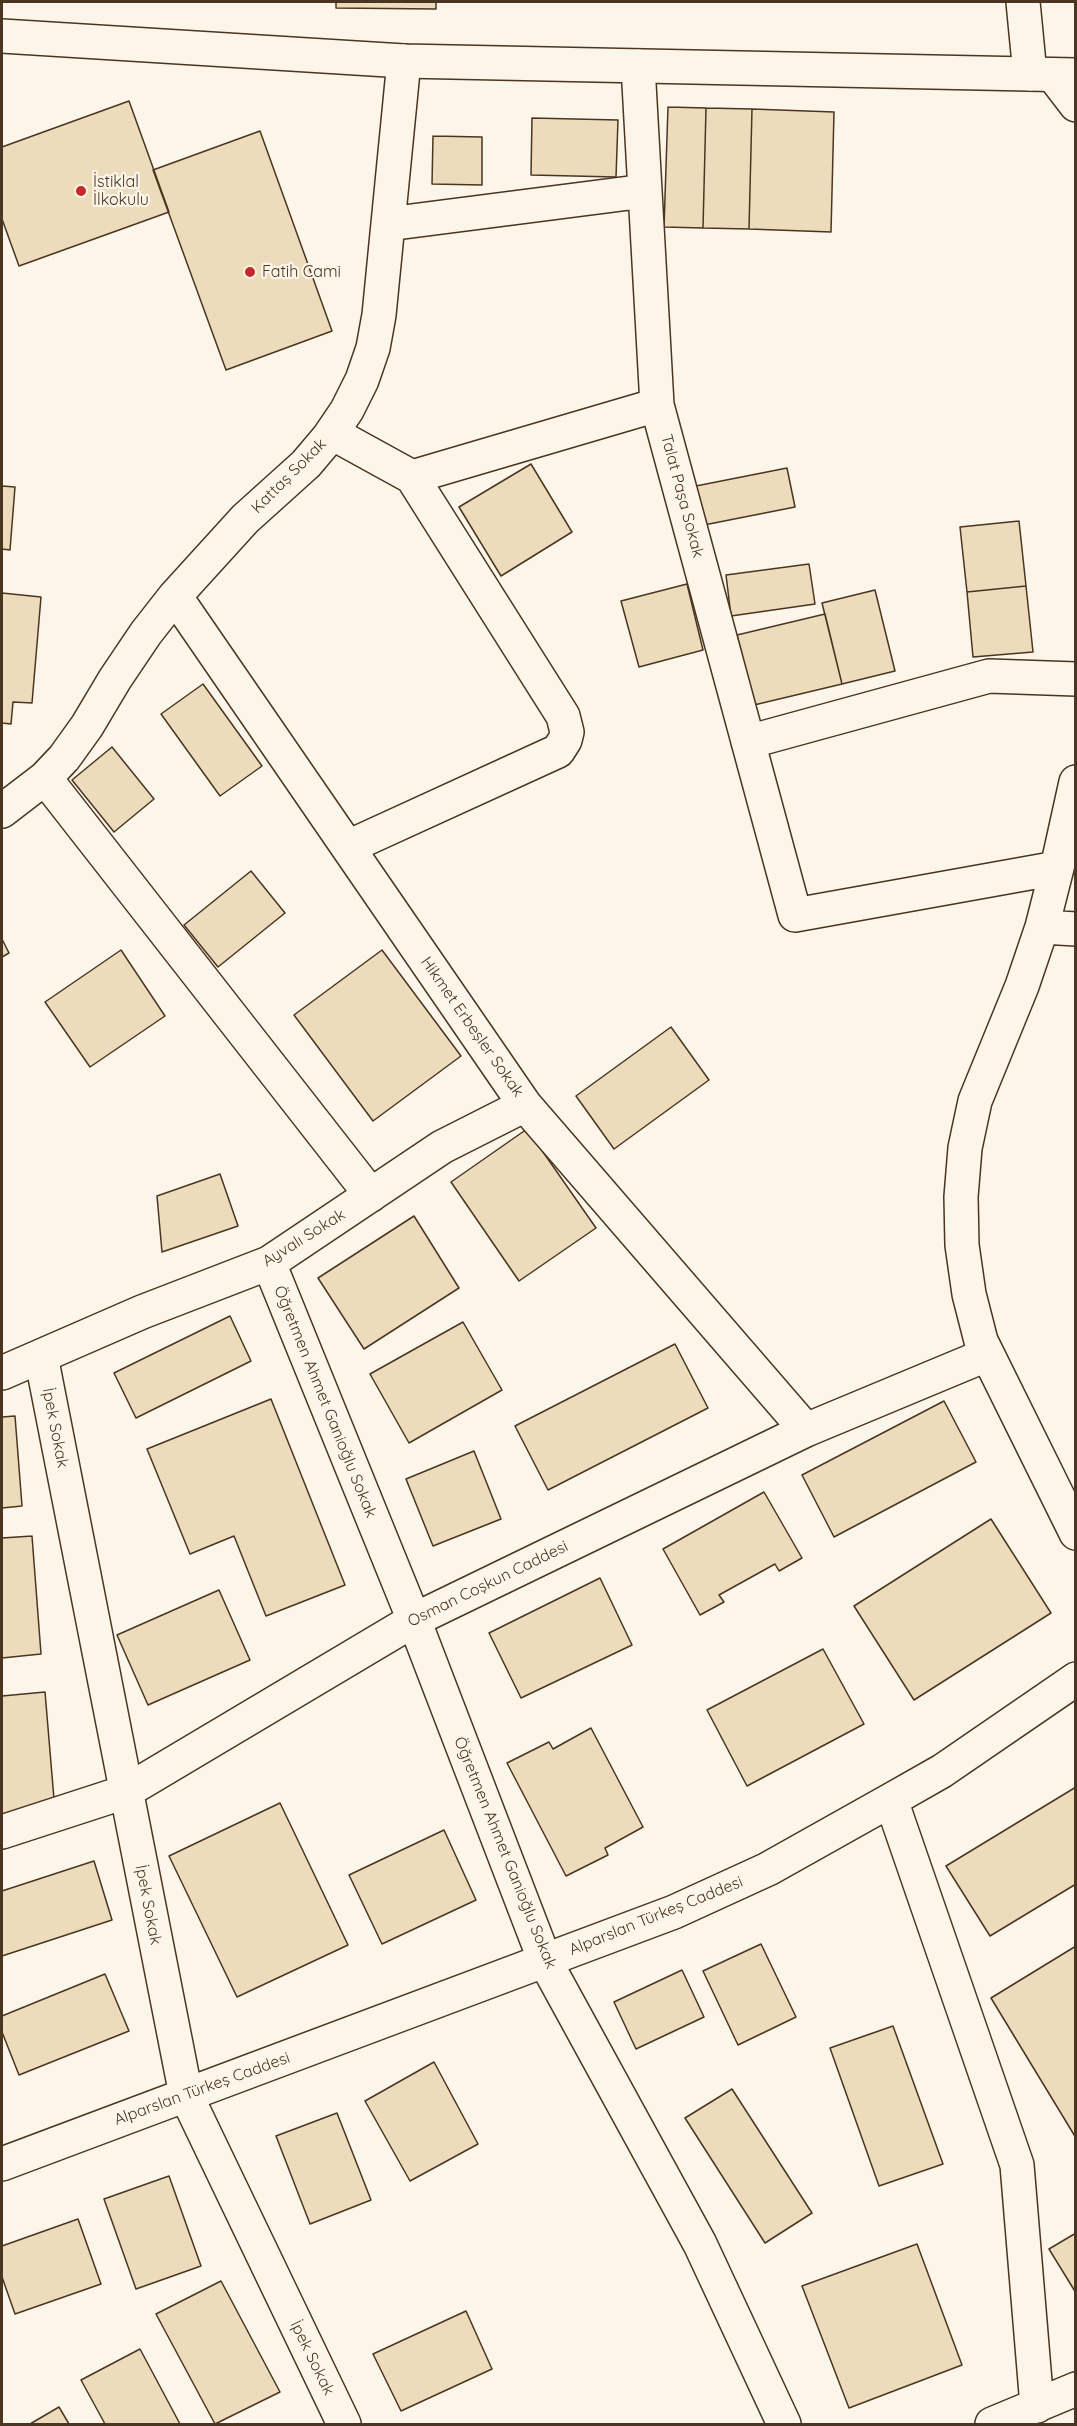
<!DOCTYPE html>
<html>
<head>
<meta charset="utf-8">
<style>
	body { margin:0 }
	#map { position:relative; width:1077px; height:2426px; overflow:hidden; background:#fbf6e9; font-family:Quicksand,sans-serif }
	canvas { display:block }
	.frame { position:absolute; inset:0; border:3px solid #4a3520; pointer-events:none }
</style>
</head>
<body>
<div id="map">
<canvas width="1077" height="2426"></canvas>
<div class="frame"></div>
</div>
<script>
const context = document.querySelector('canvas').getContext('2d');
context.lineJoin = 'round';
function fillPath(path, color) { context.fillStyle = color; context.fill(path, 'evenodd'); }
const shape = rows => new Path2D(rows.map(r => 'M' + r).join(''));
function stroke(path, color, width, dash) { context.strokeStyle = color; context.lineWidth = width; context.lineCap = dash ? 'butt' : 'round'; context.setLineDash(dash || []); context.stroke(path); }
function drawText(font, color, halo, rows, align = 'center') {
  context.font = font + ' Quicksand,sans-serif'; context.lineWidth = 4.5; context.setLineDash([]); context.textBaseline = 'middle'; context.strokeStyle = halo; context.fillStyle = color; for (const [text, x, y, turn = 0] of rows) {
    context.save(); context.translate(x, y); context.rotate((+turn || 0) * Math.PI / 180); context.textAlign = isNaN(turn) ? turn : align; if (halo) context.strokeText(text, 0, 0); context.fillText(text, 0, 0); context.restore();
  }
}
const building = shape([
	[336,2,436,2,436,9,336,8,336,2],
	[129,101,169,212,19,266,2,219,2,147,129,101],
	[668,107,706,108,703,228,664,227,668,107],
	[706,108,752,109,749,229,703,228,706,108],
	[752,109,834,112,831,232,749,229,752,109],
	[532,118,618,120,616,177,531,175,532,118],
	[260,131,332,331,226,370,153,170,260,131],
	[433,136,482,137,482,185,432,184,433,136],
	[531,464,572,532,501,576,459,507,531,464],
	[787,468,795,507,704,525,696,486,787,468],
	[2,486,15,487,10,550,2,549,2,486],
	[1019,521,1026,586,967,592,960,527,1019,521],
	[809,564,815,604,731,616,726,575,809,564],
	[687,584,703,650,639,667,621,601,687,584],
	[1026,586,1033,652,973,657,967,592,1026,586],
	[875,590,895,671,842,684,822,603,875,590],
	[2,593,41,597,32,703,13,702,11,724,2,723,2,593],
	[825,614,842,684,754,705,737,635,825,614],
	[203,684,262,766,220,796,161,714,203,684],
	[112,747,154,799,114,832,72,780,112,747],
	[251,871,285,913,218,967,184,925,251,871],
	[2,939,9,953,2,957,2,939],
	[121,950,165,1016,90,1067,45,1002,121,950],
	[382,950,461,1056,373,1121,294,1015,382,950],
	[671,1027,709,1080,614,1149,576,1096,671,1027],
	[527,1129,596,1228,519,1281,451,1182,527,1129],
	[220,1174,238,1226,162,1252,157,1196,220,1174],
	[414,1216,459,1288,364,1349,318,1278,414,1216],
	[230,1316,251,1361,136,1418,114,1373,230,1316],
	[463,1322,502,1390,409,1443,370,1374,463,1322],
	[675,1344,708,1408,548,1490,515,1426,675,1344],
	[271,1399,345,1585,266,1616,234,1536,190,1554,147,1449,271,1399],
	[944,1401,976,1462,834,1537,802,1475,944,1401],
	[15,1416,22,1506,2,1508,2,1417,15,1416],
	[474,1451,501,1519,433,1546,406,1479,474,1451],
	[764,1492,802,1558,779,1571,775,1564,719,1595,724,1602,700,1615,663,1549,764,1492],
	[991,1519,1051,1613,914,1700,854,1606,991,1519],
	[32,1536,41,1654,2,1658,2,1538,32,1536],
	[600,1578,632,1645,521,1698,489,1633,600,1578],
	[219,1590,250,1660,148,1705,117,1635,219,1590],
	[823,1649,864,1724,747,1786,707,1710,823,1649],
	[45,1692,55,1811,2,1815,2,1696,45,1692],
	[591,1728,643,1827,605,1848,608,1855,566,1876,507,1763,549,1742,553,1749,591,1728],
	[1076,1787,1076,1884,990,1936,946,1866,1076,1787],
	[280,1803,348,1945,237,1997,169,1856,280,1803],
	[444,1830,476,1900,382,1944,349,1875,444,1830],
	[94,1861,112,1920,2,1956,2,1891,94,1861],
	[761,1944,796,2017,738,2045,703,1971,761,1944],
	[1076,1946,1076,2138,991,1998,1076,1946],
	[682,1970,704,2017,636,2049,614,2002,682,1970],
	[105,1974,129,2031,19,2075,2,2032,2,2016,105,1974],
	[893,2026,943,2164,879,2186,830,2048,893,2026],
	[434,2062,478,2144,410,2181,365,2101,434,2062],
	[732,2089,812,2213,765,2243,685,2118,732,2089],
	[337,2113,371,2200,310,2224,276,2136,337,2113],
	[169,2176,201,2266,136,2289,104,2199,169,2176],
	[78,2219,101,2284,15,2314,2,2277,2,2246,78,2219],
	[1076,2233,1076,2293,1049,2249,1076,2233],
	[917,2244,962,2365,849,2408,802,2286,917,2244],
	[221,2281,280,2392,215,2424,156,2314,221,2281],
	[466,2311,492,2369,401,2411,373,2354,466,2311],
	[140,2349,180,2424,105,2424,81,2380,140,2349],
	[59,2407,69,2424,30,2424,59,2407]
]);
const minor = shape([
	[1023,2,1030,74],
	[638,66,657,405,795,915,1057,868],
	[1053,75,1076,105],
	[388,224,645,191],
	[332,433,412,477,563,716,567,732,565,740,558,751,547,756,348,847],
	[412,477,657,405],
	[175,596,525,1105,806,1430],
	[748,742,989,676,1076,679],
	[45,778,371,1195],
	[1076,782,1057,868,1042,927,1022,986,975,1101,965,1148,961,1197,962,1245,969,1294,981,1341,1076,1533],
	[2,811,45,778,64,758,87,726,115,679,146,633,175,596,245,519,306,464,328,438,347,410,362,380,373,348,379,315,404,61],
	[1042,927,1076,929],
	[269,1263,414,1620,545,1961,700,2244,784,2424],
	[41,1356,186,2095,344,2424],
	[2,1373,142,1312,269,1263,442,1147,525,1105],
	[891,1800,1017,2165,1037,2406],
	[2,1832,125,1792,414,1620,806,1430,986,1355],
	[2,2164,674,1912,768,1869,891,1800,942,1771,1076,1679],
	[992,2424,1076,2389]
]);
const major = shape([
	[2,36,404,61,1076,75]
]);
const markers = [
	[81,191,6,"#c62828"],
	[250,272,6,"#c62828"]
];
const poiNames = [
	["İstiklal",93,182],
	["İlkokulu",93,200],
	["Fatih Cami",262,272]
];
const streetNames = [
	["Kattaş Sokak",289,476,-45],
	["Talat Paşa Sokak",682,496,75],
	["Hikmet Erbeşler Sokak",472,1027,55],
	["Ayvalı Sokak",304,1238,-32],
	["Öğretmen Ahmet Ganioğlu Sokak",325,1402,68],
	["İpek Sokak",55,1428,79],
	["Osman Coşkun Caddesi",488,1584,-26],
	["Öğretmen Ahmet Ganioğlu Sokak",505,1853,68],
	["İpek Sokak",148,1905,79],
	["Alparslan Türkeş Caddesi",656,1916,-22],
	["Alparslan Türkeş Caddesi",202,2089,-20],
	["İpek Sokak",312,2358,64]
];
fillPath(building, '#ecdcbc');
stroke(building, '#4a3520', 1.5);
stroke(minor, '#4a3520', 36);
stroke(major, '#4a3520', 36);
stroke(minor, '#fbf6e9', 33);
stroke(major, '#fbf6e9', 33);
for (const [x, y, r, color] of markers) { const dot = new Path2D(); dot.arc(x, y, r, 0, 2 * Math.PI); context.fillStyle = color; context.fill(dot); stroke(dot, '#fbf6e9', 2); }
drawText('16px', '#4a3520', '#fbf6e9', poiNames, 'left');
drawText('16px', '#4a3520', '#fbf6e9', streetNames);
</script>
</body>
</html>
